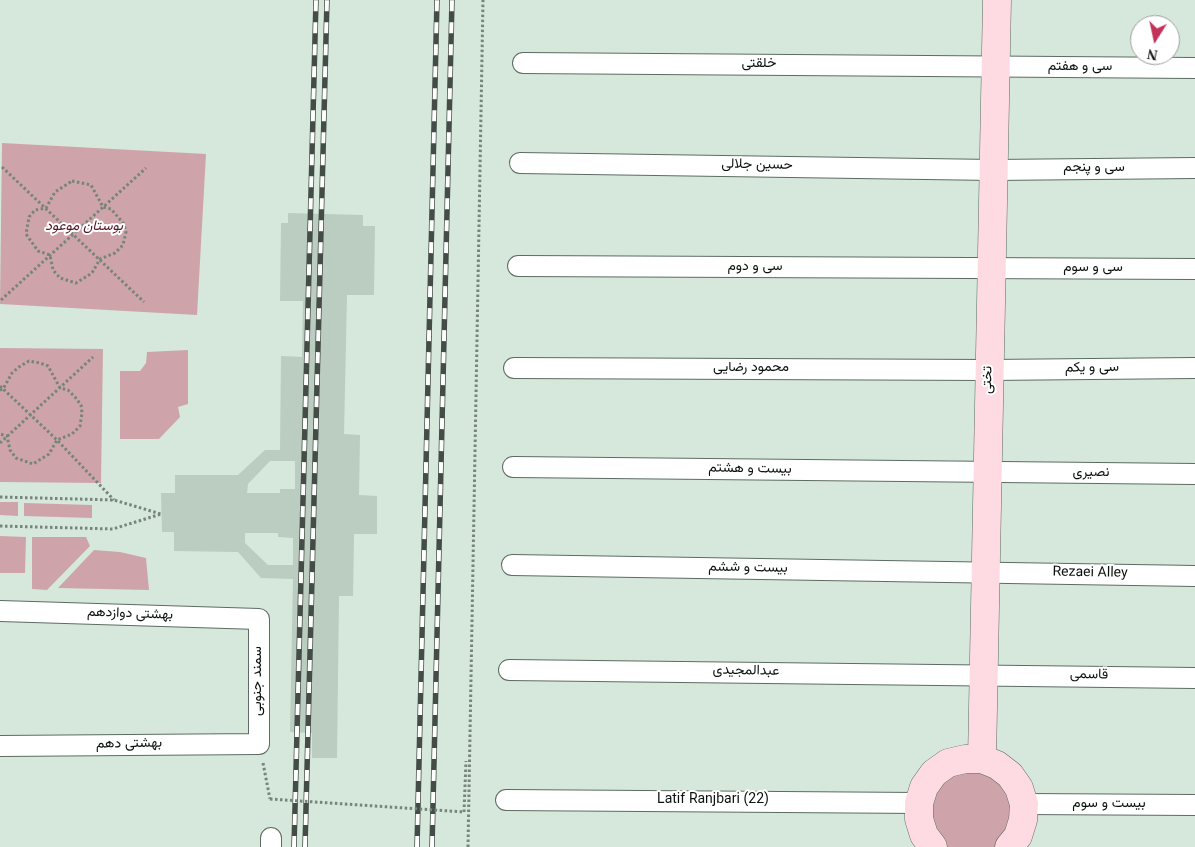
<!DOCTYPE html>
<html>
<head>
<meta charset="utf-8">
<style>
	body { margin:0 }
	#map { position:relative; width:1195px; height:847px; overflow:hidden; background:#d5e8db; font-family:Georgia,serif }
	canvas { display:block }
	.north { position:absolute; left:1130px; top:15px; width:50px; height:50px; box-sizing:border-box; background:#fff; border:1px solid #9da09e; border-radius:50%; rotate:190deg; font-size:14px; font-weight:700; line-height:20px; text-align:center; color:#0b110d }
	.north::after { content:''; display:block; margin:auto; width:18px; height:22px; background:#c2335a; clip-path:polygon(50% 0,100% 100%,50% 72%,0 100%) }
</style>
</head>
<body>
<div id="map">
<canvas width="1195" height="847"></canvas>
<div class="north">N</div>
</div>
<script>
const context = document.querySelector('canvas').getContext('2d');
context.lineJoin = 'round';
function fillPath(path, color) { context.fillStyle = color; context.fill(path, 'evenodd'); }
const shape = rows => new Path2D(rows.map(r => 'M' + r).join(''));
function stroke(path, color, width, dash) { context.strokeStyle = color; context.lineWidth = width; context.lineCap = dash ? 'butt' : 'round'; context.setLineDash(dash || []); context.stroke(path); }
function drawText(font, color, halo, rows, align = 'center') {
  context.font = font + ' Georgia,Vazirmatn,serif'; context.lineWidth = 4; context.setLineDash([]); context.textBaseline = 'middle'; context.strokeStyle = halo; context.fillStyle = color; for (const [text, x, y, turn = 0] of rows) {
    context.save(); context.translate(x, y); context.rotate((+turn || 0) * Math.PI / 180); context.textAlign = isNaN(turn) ? turn : align; if (halo) context.strokeText(text, 0, 0); context.fillText(text, 0, 0); context.restore();
  }
}
const green = shape([
	[2,143,206,154,197,315,0,304],
	[0,348,103,349,101,483,0,482],
	[188,350,188,404,178,407,180,417,159,439,120,439,120,371,140,371,146,363,147,352],
	[0,502,18,502,18,516,0,515],
	[24,503,92,505,92,518,24,516],
	[0,536,26,537,25,573,0,573],
	[32,537,86,537,90,546,47,590,32,589],
	[94,550,120,552,146,558,149,590,58,588],
	[964,766,1005,782,1015,810,1006,838,995,847,946,847,931,832,930,790]
]);
const building = shape([
	[288,213,363,215,363,226,375,226,374,295,347,295,344,434,360,435,359,495,377,496,377,534,354,534,353,596,339,596,337,758,312,758,312,733,290,732,293,579,261,578,238,552,174,551,174,532,162,532,161,493,175,493,175,475,238,475,265,450,280,450,281,356,302,357,303,301,280,301,281,223,288,223],
	[270,461,295,461,295,489,280,489,280,493,247,493,248,484],
	[245,533,278,533,278,537,293,538,293,565,268,565,245,543]
]);
const path = shape([
	[2,167,144,302],
	[72,181,91,185,103,207,111,209,124,224,126,232,123,245,115,253,100,259,92,273,76,283,60,278,53,270,50,255,38,251,26,234,29,217,35,210,46,208,55,192,72,181],
	[1,300,146,168],
	[0,386,57,440,114,500],
	[0,390,3,389,12,373,19,367,29,361,40,363,48,366,60,388,68,390,75,397,81,405,82,413,80,426,72,434,57,440,49,454,33,464,16,458,10,450,7,436,0,434],
	[0,443,93,357],
	[0,497,114,500,161,514],
	[0,526,113,529,161,514],
	[263,763,270,799],
	[464,812,466,761],
	[468,847,483,0]
]);
const street = shape([
	[523,63,1195,68],
	[520,163,993,170,1195,168],
	[518,266,1195,269],
	[514,368,989,370,1195,368],
	[513,467,1195,474],
	[512,565,1195,576],
	[0,611,259,619,259,744,0,746],
	[509,670,1195,678],
	[506,800,919,803],
	[1024,804,1195,805],
	[271,847,271,838]
]);
const secondary = shape([
	[982,759,997,0],
	[933,847,924,835,919,819,919,803,924,787,934,773,948,763,965,759,982,759,997,765,1010,775,1019,788,1024,804,1023,820,1018,836,1009,847]
]);
const rail = shape([
	[294,847,316,0],
	[305,847,327,0],
	[417,847,437,0],
	[432,847,452,0]
]);
const pathBridge = shape([
	[270,799,464,812]
]);
const streetNames = [
	["خلقتی",759,65],
	["سی و هفتم",1080,68],
	["حسین جلالی",757,166,1],
	["سی و پنجم",1094,169],
	["سی و دوم",755,268],
	["سی و سوم",1093,269],
	["محمود رضایی",751,369],
	["سی و یکم",1092,369,-1],
	["تختی",989,380,-89],
	["بیست و هشتم",750,470,1],
	["نصیری",1091,474],
	["بیست و ششم",748,569,1],
	["Rezaei Alley",1090,574,1],
	["بهشتی دوازدهم",130,615,2],
	["عبدالمجیدی",746,672,1],
	["قاسمی",1089,676,1],
	["سمند جنوبی",259,681,-90],
	["بهشتی دهم",129,745,-1],
	["Latif Ranjbari (22)",713,801],
	["بیست و سوم",1109,805]
];
const parkNames = [
	["بوستان موعود",84,228]
];
fillPath(green, '#cea4aa');
fillPath(building, '#bbccc1');
stroke(street, '#5c6c62', 22);
stroke(secondary, '#5c6c62', 29);
stroke(path, '#77847b', 3, [2.5, 2.5]);
stroke(street, '#fff', 20);
stroke(secondary, '#fedbe2', 28);
stroke(rail, '#434d46', 5.5);
stroke(rail, '#fff', 4, [11]);
stroke(pathBridge, '#77847b', 3, [2.5, 2.5]);
drawText('14px', '#0b110d', '#fff', streetNames);
drawText('italic 14px', '#531725', '#fff', parkNames);
</script>
</body>
</html>
